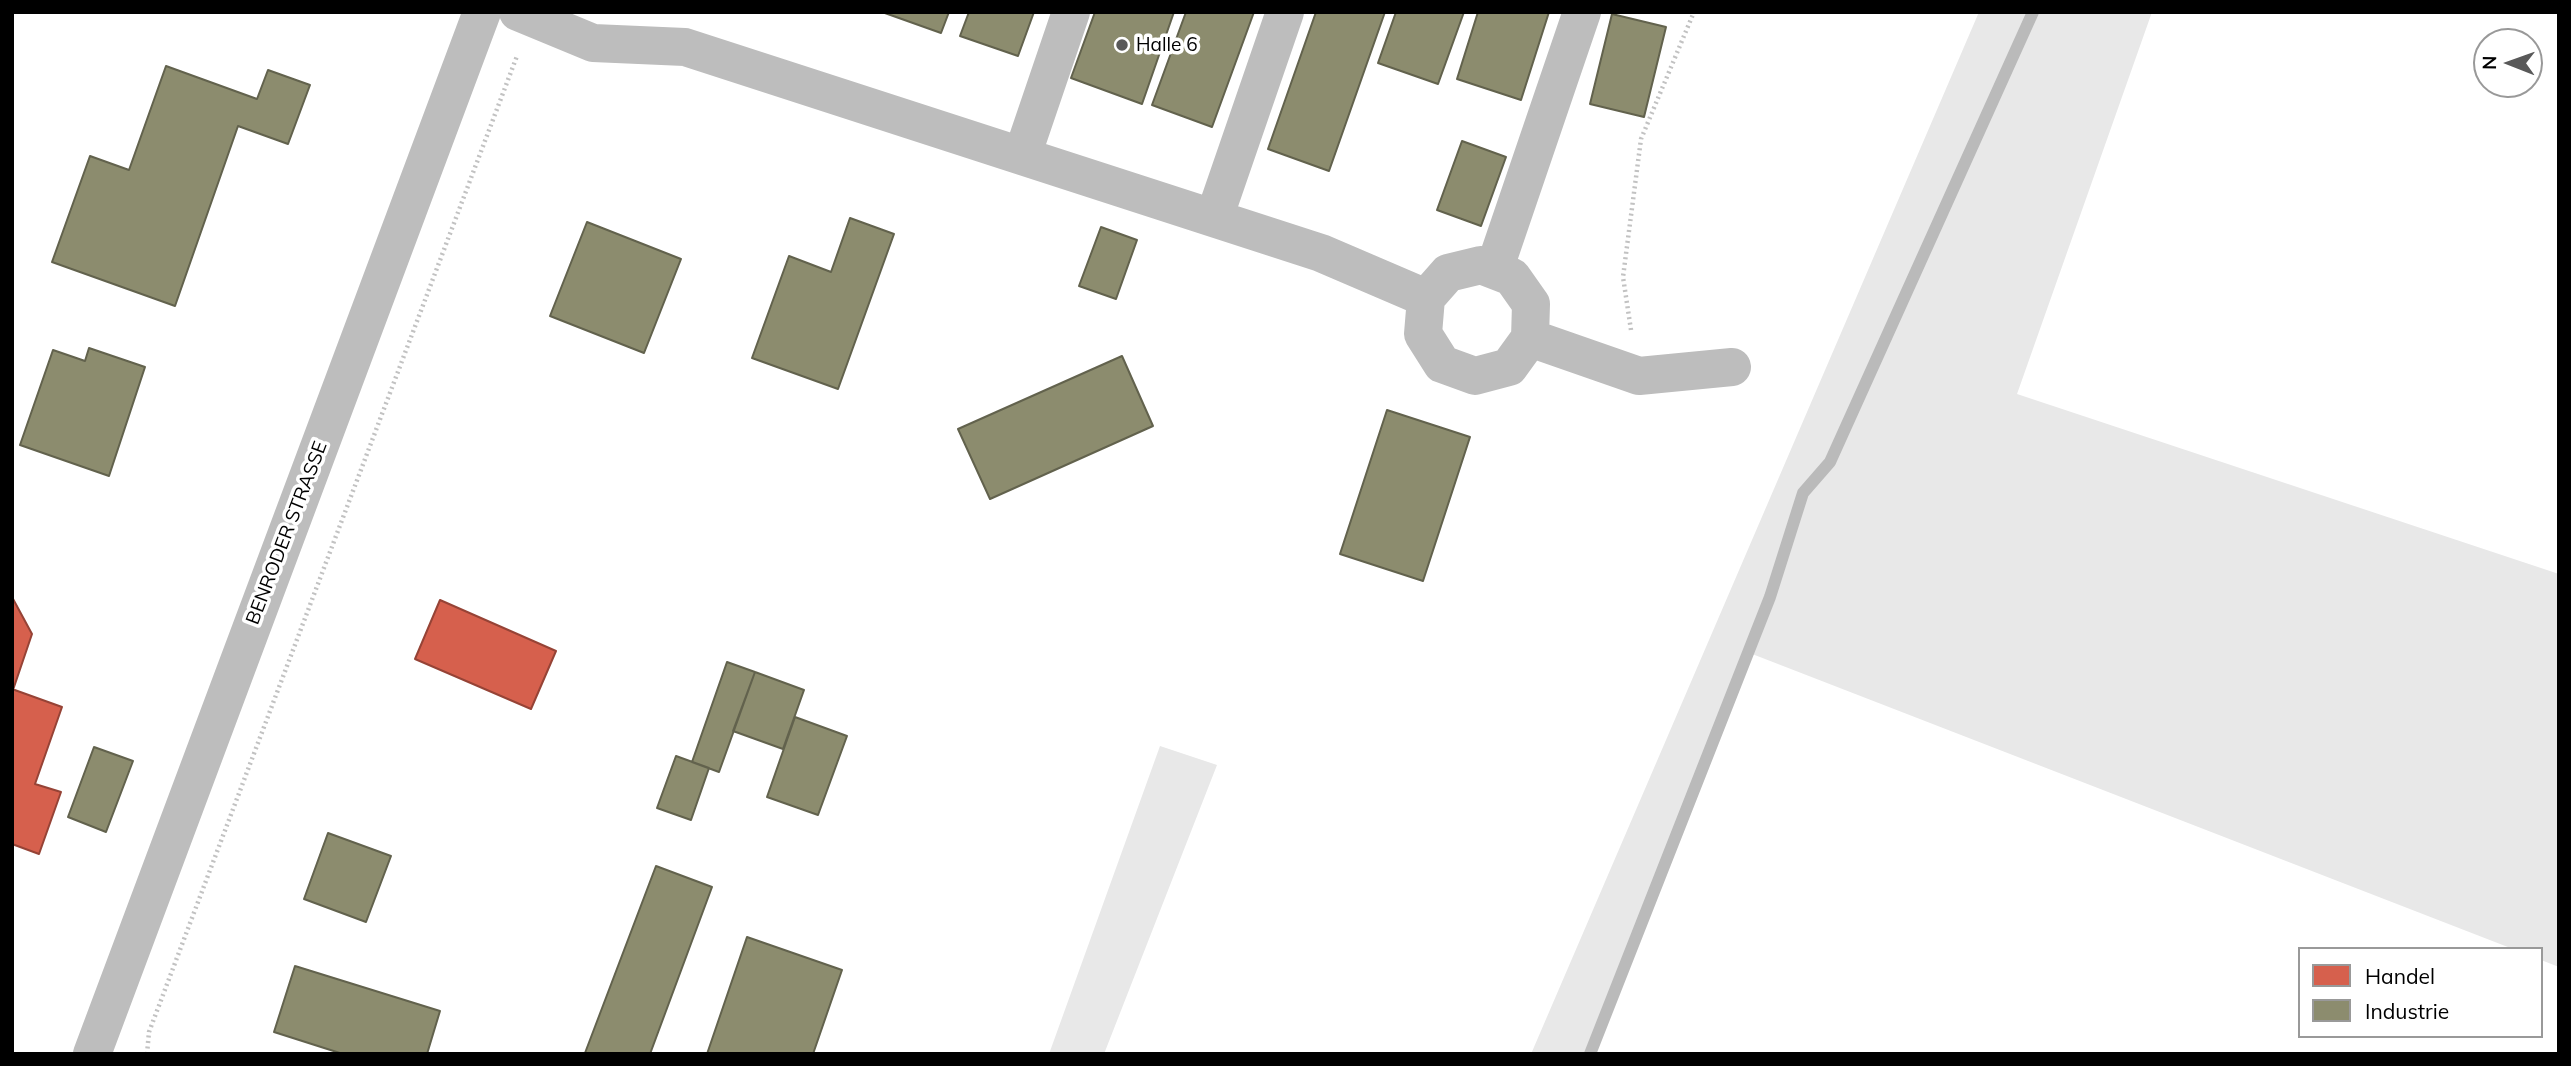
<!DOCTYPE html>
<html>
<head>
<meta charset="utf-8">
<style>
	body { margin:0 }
	#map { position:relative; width:2571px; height:1066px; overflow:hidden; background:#fff; font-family:Mulish,sans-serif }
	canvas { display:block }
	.frame { position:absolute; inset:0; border:14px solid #000; pointer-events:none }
	.legend { position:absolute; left:2298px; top:947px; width:245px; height:91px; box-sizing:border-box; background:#fff; border:2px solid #999; margin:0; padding:9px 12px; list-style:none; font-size:21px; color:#000 }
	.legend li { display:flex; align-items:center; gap:14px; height:35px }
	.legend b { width:35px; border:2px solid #999 }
	.north { position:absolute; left:2473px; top:28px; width:70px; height:70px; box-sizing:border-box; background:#fff; border:2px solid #999; border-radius:50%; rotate:271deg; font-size:19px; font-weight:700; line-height:28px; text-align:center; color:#000 }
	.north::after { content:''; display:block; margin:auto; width:24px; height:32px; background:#595959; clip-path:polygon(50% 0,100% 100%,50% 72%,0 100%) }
</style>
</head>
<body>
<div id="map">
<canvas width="2571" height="1066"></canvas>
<div class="frame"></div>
<ul class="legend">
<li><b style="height:19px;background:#d6604d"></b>Handel</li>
<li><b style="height:19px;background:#8c8c6e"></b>Industrie</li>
</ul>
<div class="north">N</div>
</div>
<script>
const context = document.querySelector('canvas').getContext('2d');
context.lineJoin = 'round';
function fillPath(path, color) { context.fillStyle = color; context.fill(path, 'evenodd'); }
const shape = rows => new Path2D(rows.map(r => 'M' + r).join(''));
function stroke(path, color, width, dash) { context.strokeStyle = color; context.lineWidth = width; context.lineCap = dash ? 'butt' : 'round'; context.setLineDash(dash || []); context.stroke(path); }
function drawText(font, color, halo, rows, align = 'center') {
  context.font = font + ' Mulish,sans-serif'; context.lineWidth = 7; context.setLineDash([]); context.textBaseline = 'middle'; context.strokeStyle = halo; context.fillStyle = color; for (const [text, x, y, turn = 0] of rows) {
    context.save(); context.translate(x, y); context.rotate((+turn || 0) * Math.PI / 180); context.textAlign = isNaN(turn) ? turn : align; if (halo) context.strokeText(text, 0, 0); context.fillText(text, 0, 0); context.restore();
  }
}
const green = shape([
	[1979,12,2152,12,2017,394,2559,574,2559,967,2541,960,2541,949,2513,949,1747,652,1588,1054,1531,1054],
	[1160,746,1217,765,1104,1054,1049,1054]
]);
const shops = shape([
	[12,597,32,634,13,690,12,689,12,597],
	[440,600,556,651,531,709,415,659,440,600],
	[12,689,62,707,35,784,61,792,39,854,12,844,12,689]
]);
const industry = shape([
	[882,12,949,12,941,33,882,12],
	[969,12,1034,12,1018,56,960,36,969,12],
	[1095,12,1174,12,1142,104,1071,78,1095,12],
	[1186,12,1254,12,1212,127,1152,105,1186,12],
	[1316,12,1385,12,1329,171,1268,149,1316,12],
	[1396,12,1464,12,1438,84,1378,63,1396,12],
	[1478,12,1549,12,1521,100,1457,79,1478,12],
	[1612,14,1666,27,1644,117,1590,104,1612,14],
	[166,66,257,99,268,70,310,85,288,144,238,126,175,306,52,262,90,156,129,170,166,66],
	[1462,141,1506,157,1481,226,1437,210,1462,141],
	[850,218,894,234,838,389,752,358,789,256,831,272,850,218],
	[587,222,681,259,644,353,550,316,587,222],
	[1101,227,1137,240,1116,299,1079,286,1101,227],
	[89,348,145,367,109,476,20,445,53,350,85,361,89,348],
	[1122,356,1153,426,990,499,958,429,1122,356],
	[1387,410,1470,437,1423,581,1340,554,1387,410],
	[727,662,755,672,719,772,692,762,727,662],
	[755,672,804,690,783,749,733,731,755,672],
	[795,717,847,736,818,815,767,797,795,717],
	[94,747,133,761,106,832,68,817,94,747],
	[676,756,709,768,691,820,657,808,676,756],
	[328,833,391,856,366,922,304,899,328,833],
	[656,866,712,887,650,1054,587,1054,585,1053,656,866],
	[747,937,842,970,813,1054,707,1054,747,937],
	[295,966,440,1011,427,1054,343,1054,274,1032,295,966]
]);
const stream = shape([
	[1590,1054,1770,597,1803,493,1830,462,2033,12]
]);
const path = shape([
	[1631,330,1623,277,1641,139,1694,12],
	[147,1054,149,1032,517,56]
]);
const minor = shape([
	[518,12,593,43,685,47,1321,253,1426,298],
	[1022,156,1071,12],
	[1214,218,1285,12],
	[1481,265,1512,277,1531,304,1530,338,1509,367,1475,376,1442,364,1423,334,1426,298,1448,273,1481,265],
	[1494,270,1582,12],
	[1530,338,1639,376,1732,367],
	[92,1054,482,12]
]);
const markers = [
	[1122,45,7,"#595959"]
];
const poiNames = [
	["Halle 6",1136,45]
];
const streetNames = [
	["BENRODER STRASSE",287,533,-69]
];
fillPath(green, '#e8e8e8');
fillPath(shops, '#d6604d');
stroke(shops, '#964336', 2);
fillPath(industry, '#8c8c6e');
stroke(industry, '#62624d', 2);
stroke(stream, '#bababa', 12);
stroke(path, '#c2c2c2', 4.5, [2, 3.5]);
stroke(minor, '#bdbdbd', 38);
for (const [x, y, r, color] of markers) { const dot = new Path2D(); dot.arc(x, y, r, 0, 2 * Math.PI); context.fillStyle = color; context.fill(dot); stroke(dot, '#fff', 2.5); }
drawText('19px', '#000', '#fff', poiNames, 'left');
drawText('19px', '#000', '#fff', streetNames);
</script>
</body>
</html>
